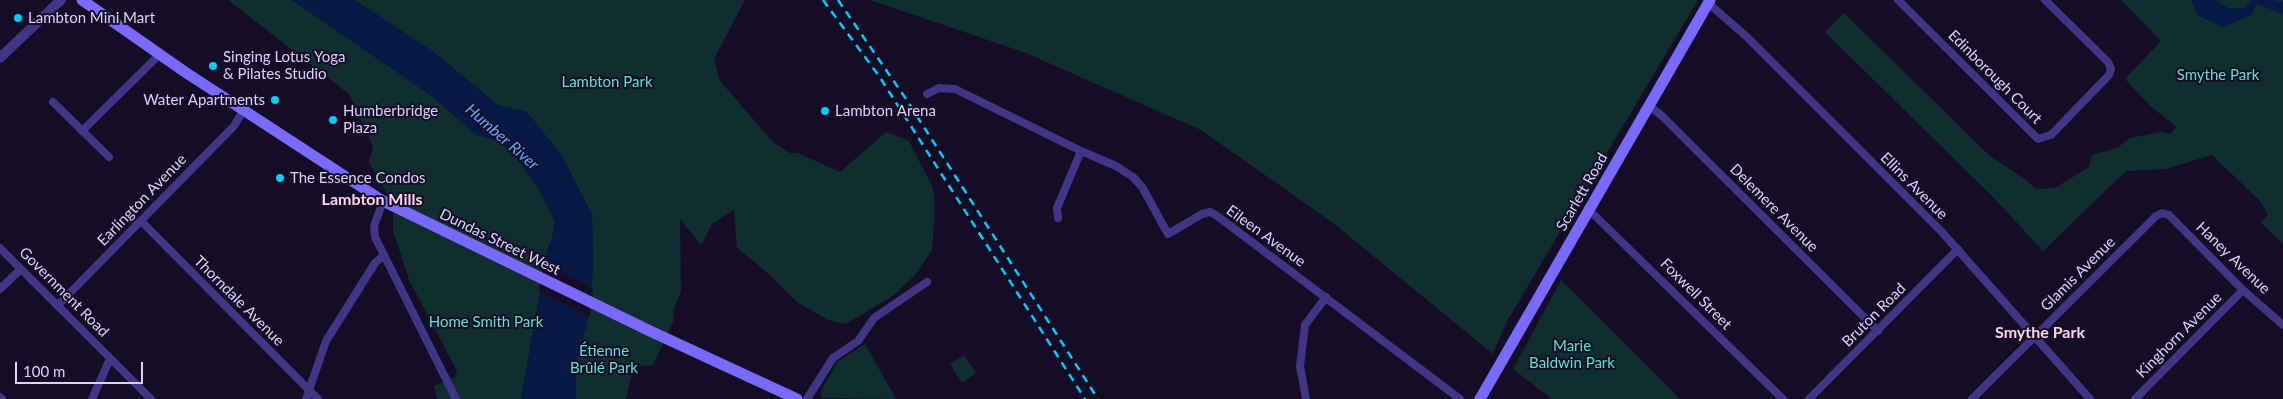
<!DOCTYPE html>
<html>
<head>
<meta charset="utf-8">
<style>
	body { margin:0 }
	#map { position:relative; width:2283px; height:399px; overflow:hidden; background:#140d25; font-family:Lato,sans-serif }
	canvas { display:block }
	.scale { position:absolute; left:15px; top:362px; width:128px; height:22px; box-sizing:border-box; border:2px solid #dbd2ff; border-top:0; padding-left:6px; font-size:15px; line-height:18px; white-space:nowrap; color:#dbd2ff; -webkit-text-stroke:4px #140d25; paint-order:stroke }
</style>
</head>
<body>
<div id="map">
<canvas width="2283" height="399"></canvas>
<div class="scale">100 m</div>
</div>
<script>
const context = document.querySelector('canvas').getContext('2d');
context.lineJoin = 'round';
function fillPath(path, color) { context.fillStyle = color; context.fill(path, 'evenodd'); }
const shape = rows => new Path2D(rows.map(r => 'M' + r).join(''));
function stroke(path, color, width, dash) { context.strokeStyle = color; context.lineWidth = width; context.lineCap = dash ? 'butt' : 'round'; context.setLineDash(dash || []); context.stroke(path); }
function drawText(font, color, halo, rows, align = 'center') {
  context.font = font + ' Lato,sans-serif'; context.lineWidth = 4; context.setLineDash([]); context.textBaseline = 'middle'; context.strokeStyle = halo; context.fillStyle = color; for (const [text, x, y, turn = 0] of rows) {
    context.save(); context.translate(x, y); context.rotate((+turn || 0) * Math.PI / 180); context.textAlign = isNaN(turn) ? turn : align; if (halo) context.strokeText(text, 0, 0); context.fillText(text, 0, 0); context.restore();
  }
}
const green = shape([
	[228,0,292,0,429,94,477,135,498,140,514,154,540,191,555,221,552,239,548,248,521,399,437,399,434,386,455,377,457,371,409,280,393,230,393,211,388,196,369,162,373,146,349,94],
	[355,0,745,0,714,59,720,81,773,142,790,153,798,153,840,172,886,132,909,141,933,188,935,208,932,250,915,275,894,295,846,324,828,320,797,302,768,273,737,248,734,210,712,224,701,245,680,219,681,292,674,308,673,322,653,365,634,366,626,399,576,399,576,365,588,318,593,269,592,215,563,158,527,112,498,105,432,51],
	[870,0,1698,0,1507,321,1493,354,1333,223,1201,130,1026,53],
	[2121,0,2283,0,2283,244,2261,223,2268,214,2259,200,2212,155,2166,169,2126,171,2043,251,1994,198,1825,32,1844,13,1990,156,2025,179,2036,189,2055,188,2089,167,2092,155,2117,148,2130,138,2161,132,2170,134,2177,127,2150,106,2125,79,2161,41],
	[1561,280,1680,399,1552,399,1513,369],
	[865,344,896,399,821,398,821,391,837,362],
	[964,355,976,373,962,383,950,364]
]);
const water = shape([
	[292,0,355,0,432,51,498,105,527,112,563,158,592,215,593,269,588,318,576,365,576,399,521,399,548,248,552,239,555,221,540,191,514,154,498,140,477,135,429,94],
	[2191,0,2215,0,2228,8,2245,8,2251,0,2273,0,2283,2,2283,14,2257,4,2252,14,2224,27,2198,16]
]);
const pier = shape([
	[543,264,593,288,590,317,539,292]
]);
const minor = shape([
	[1898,0,2038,139,2051,135,2109,75,2111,69,2108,62,2045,0],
	[1708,3,1747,37,1941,231,2090,399],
	[927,94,939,88,955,89,1081,151,1116,166,1133,177,1142,187,1168,234,1202,214,1210,212,1216,215,1460,399],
	[53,102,109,157],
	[1649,106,1661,115,1878,331],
	[82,131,159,55],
	[383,201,374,226,375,237,456,399],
	[1589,210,1783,399],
	[1058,218,1057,208,1081,151],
	[141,221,318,399],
	[0,248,151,399],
	[0,289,21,269],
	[58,305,234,126,243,111],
	[0,397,2,399],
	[92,399,110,359],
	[306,399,326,341,375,263,384,255],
	[807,399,833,358,858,341,874,318,927,282],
	[1306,399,1300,366,1305,325,1326,297],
	[1809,399,1958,249],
	[1972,399,2156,216,2162,213,2169,215,2243,290,2283,325],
	[2135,399,2243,290]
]);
const tertiary = shape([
	[0,58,61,0]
]);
const secondary = shape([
	[82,0,185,72,383,201,650,331,797,399],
	[1480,399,1710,0]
]);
const rail = shape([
	[823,0,879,76,1085,399],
	[838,0,906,99,1098,399]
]);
const markers = [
	[18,18,5,"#00cdfd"],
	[213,66,5,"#00cdfd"],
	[275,100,5,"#00cdfd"],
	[825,111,5,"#00cdfd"],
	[333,120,5,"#00cdfd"],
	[280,178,5,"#00cdfd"]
];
const poiNames = [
	["Lambton Mini Mart",28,18],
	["Singing Lotus Yoga",223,57],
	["& Pilates Studio",223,74],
	["Water Apartments",265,100,"right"],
	["Humberbridge",343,111],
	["Plaza",343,128],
	["Lambton Arena",835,111],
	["The Essence Condos",290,178]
];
const parkNames = [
	["Smythe Park",2218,75],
	["Lambton Park",607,82],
	["Home Smith Park",486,322],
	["Marie",1572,346],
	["Baldwin Park",1572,363],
	["Étienne",604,351],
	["Brûlé Park",604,368]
];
const streetNames = [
	["Edinborough Court",1995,77,45],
	["Ellins Avenue",1914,186,45],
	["Scarlett Road",1582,192,-60],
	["Earlington Avenue",142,200,-46],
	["Delemere Avenue",1774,208,45],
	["Eileen Avenue",1266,236,36],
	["Dundas Street West",500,242,26],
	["Haney Avenue",2233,258,44],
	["Glamis Avenue",2078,274,-45],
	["Government Road",64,292,45],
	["Foxwell Street",1696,294,45],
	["Thorndale Avenue",239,301,45],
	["Bruton Road",1874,315,-45],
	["Kinghorn Avenue",2179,335,-45]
];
const waterNames = [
	["Humber River",502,137,41]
];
const neighbourhoodNames = [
	["Lambton Mills",372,200],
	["Smythe Park",2040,333]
];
fillPath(green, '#102e2f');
fillPath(water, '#071844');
fillPath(pier, '#140d25');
stroke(minor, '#413686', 8);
stroke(tertiary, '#413686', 10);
stroke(secondary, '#7a69ff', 11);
stroke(rail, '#00cdfd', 2.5, [8, 6]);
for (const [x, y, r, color] of markers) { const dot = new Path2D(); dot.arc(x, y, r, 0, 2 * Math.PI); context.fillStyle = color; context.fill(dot); stroke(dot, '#140d25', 2); }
drawText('15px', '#dbd2ff', '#140d25', poiNames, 'left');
drawText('15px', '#58e5ce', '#140d25', parkNames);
drawText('15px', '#dbd2ff', '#140d25', streetNames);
drawText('italic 16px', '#60a7ff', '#140d25', waterNames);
drawText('bold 16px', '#ffd4eb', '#140d25', neighbourhoodNames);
</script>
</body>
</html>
